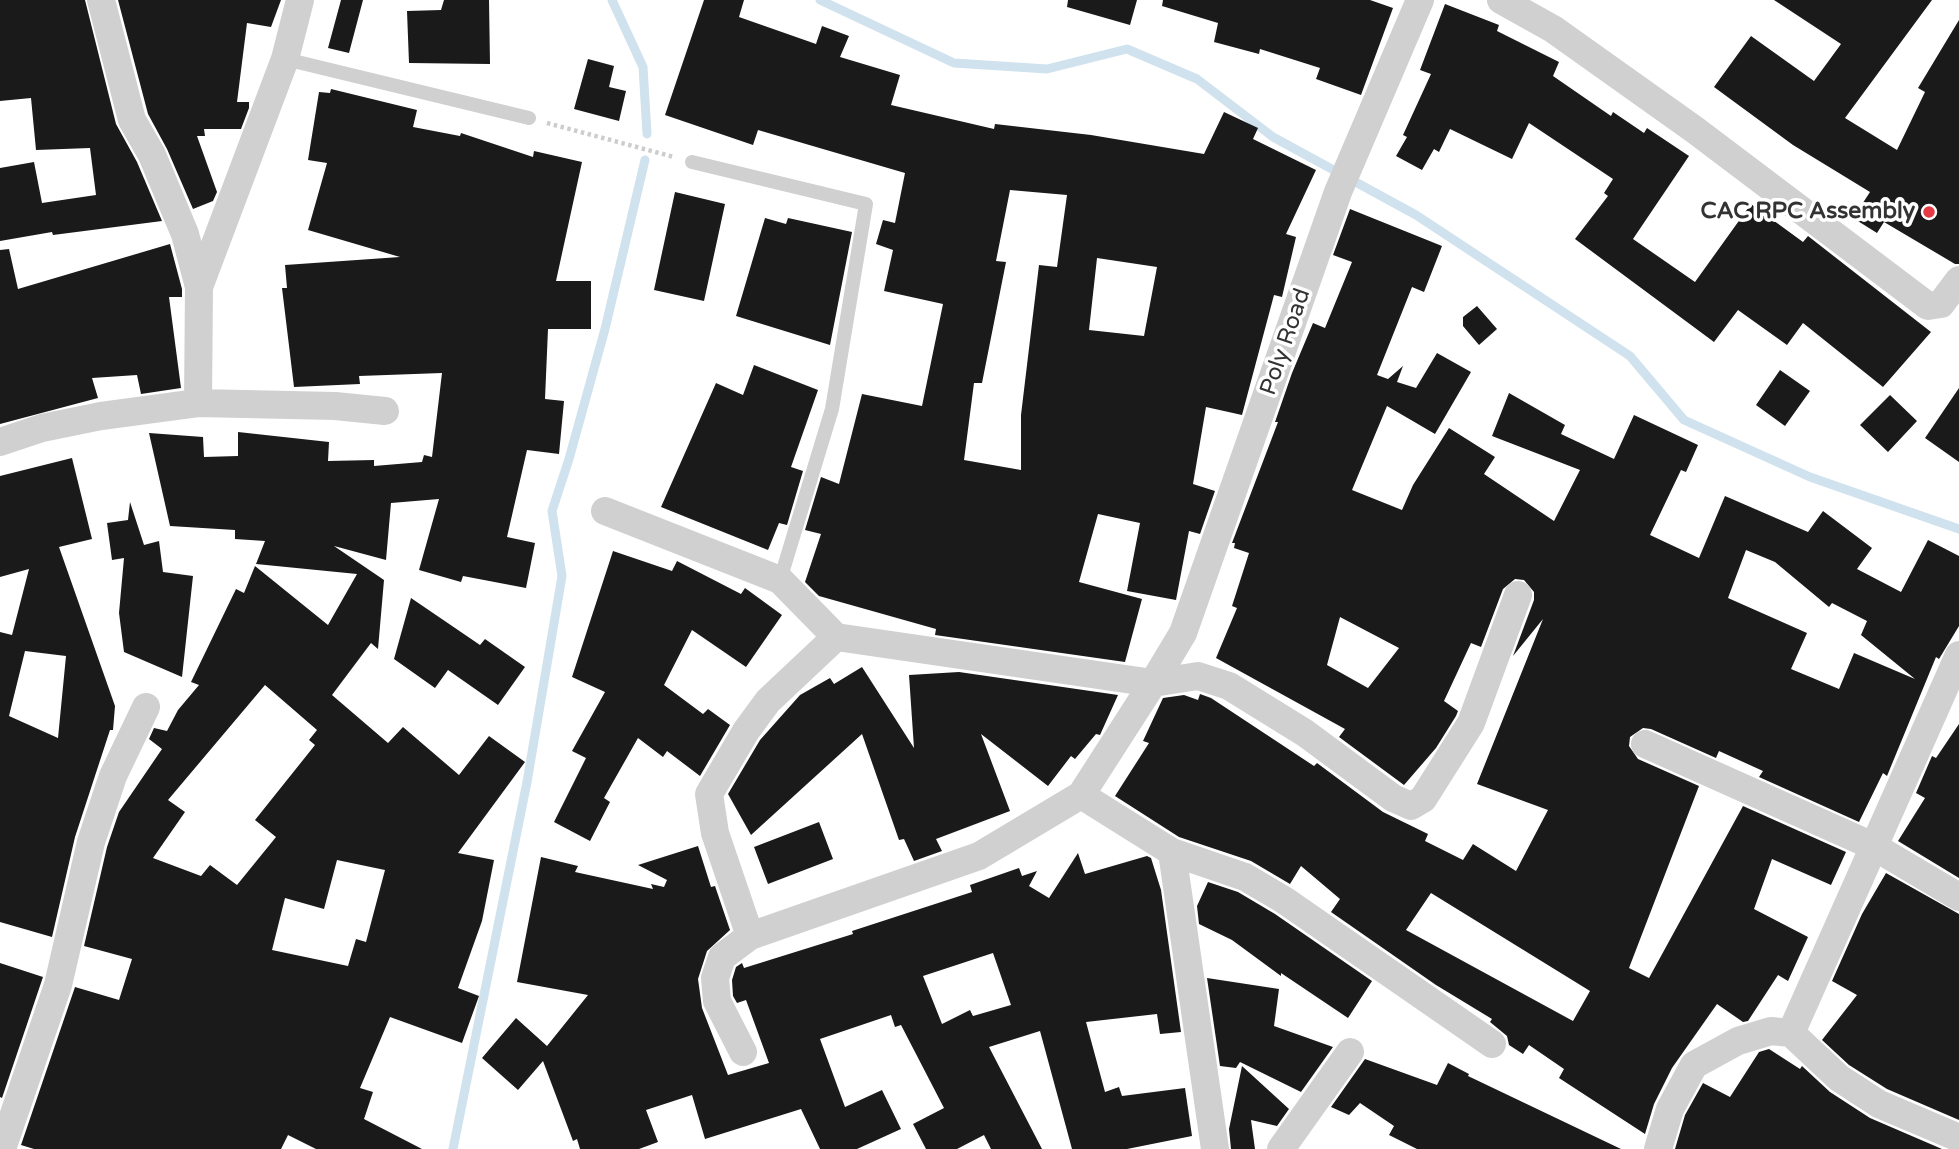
<!DOCTYPE html>
<html>
<head>
<meta charset="utf-8">
<style>
	body { margin:0 }
	canvas { display:block; background:#fff }
</style>
</head>
<body>
<canvas width="1959" height="1149"></canvas>
<script>
const context = document.querySelector('canvas').getContext('2d');
context.lineJoin = 'round';
const shape = rows => new Path2D(rows.map(r => 'M' + r).join(''));
function stroke(path, color, width, dash) { context.strokeStyle = color; context.lineWidth = width; context.lineCap = dash ? 'butt' : 'round'; context.setLineDash(dash || []); context.stroke(path); }
function fillPath(path, color) { context.fillStyle = color; context.fill(path, 'evenodd'); }
function drawText(font, color, halo, rows, align = 'center') {
  context.font = font + ' "Varela Round",sans-serif'; context.lineWidth = 7; context.setLineDash([]); context.textBaseline = 'middle'; context.strokeStyle = halo; context.fillStyle = color; for (const [text, x, y, turn = 0] of rows) {
    context.save(); context.translate(x, y); context.rotate((+turn || 0) * Math.PI / 180); context.textAlign = isNaN(turn) ? turn : align; if (halo) context.strokeText(text, 0, 0); context.fillText(text, 0, 0); context.restore();
  }
}
const stream = shape([
	[612,0,643,67,647,134],
	[820,0,954,63,1047,69,1127,49,1197,79,1273,137,1416,215,1630,356,1684,420,1810,477,1959,529],
	[453,1149,527,782,562,576,552,511,569,459,605,329,645,160]
]);
const building = shape([
	[0,0,85,0,116,124,137,162,162,221,53,235,52,232,0,241,0,168,34,162,42,203,96,195,90,148,36,150,31,98,0,101],
	[118,0,281,0,271,27,247,23,237,102,249,102,249,108,241,129,204,129,205,136,197,136,217,192,213,201,193,209,167,149,148,114],
	[341,0,363,0,349,53,328,48],
	[444,0,489,0,490,64,409,63,407,11,441,10],
	[704,0,744,0,739,17,816,44,822,26,849,36,840,57,900,75,891,105,994,129,995,124,1091,135,1204,154,1224,112,1258,128,1253,139,1316,170,1286,234,1296,237,1282,297,1274,295,1242,415,1206,407,1193,484,1215,491,1200,534,1189,531,1176,600,1127,591,1140,523,1098,514,1079,582,1142,599,1125,662,935,635,936,629,819,596,805,582,821,534,805,530,821,477,839,484,862,394,922,406,943,304,884,291,893,250,876,244,883,220,895,223,905,173,758,130,753,145,665,115],
	[1010,190,1067,195,1057,267,1039,265,1021,415,1021,470,964,460,974,383,982,383,1006,262,996,261],
	[1097,258,1157,267,1144,336,1089,330],
	[1068,0,1137,0,1130,25,1067,7],
	[1163,0,1370,0,1393,8,1361,95,1316,79,1320,68,1260,49,1259,54,1214,42,1218,23,1162,6],
	[1774,0,1932,0,1845,118,1897,150,1925,92,1918,88,1959,20,1959,264,1955,264,1884,222,1877,233,1853,218,1870,192,1793,145,1714,87,1751,36,1814,81,1841,44],
	[1445,4,1499,25,1497,31,1559,62,1553,76,1611,116,1613,112,1644,133,1647,128,1689,156,1633,239,1695,282,1751,204,1803,242,1808,236,1931,332,1883,387,1803,323,1787,345,1738,310,1714,342,1575,239,1608,196,1604,193,1613,179,1529,123,1512,159,1450,129,1439,152,1434,149,1422,170,1396,156,1407,137,1403,135,1431,74,1420,70],
	[588,59,614,66,609,87,626,91,619,121,574,109],
	[331,89,417,110,413,127,460,136,461,133,533,157,534,151,582,162,556,281,591,281,591,329,548,329,545,399,564,401,559,454,527,450,507,537,535,543,526,588,463,576,461,582,419,570,439,499,391,503,386,560,334,546,384,580,378,649,371,643,332,695,388,743,403,727,459,775,489,736,525,762,458,853,494,860,482,921,458,988,479,996,462,1043,390,1017,360,1088,373,1092,364,1119,422,1149,316,1149,288,1135,281,1149,34,1149,21,1145,75,987,119,1000,132,959,84,946,107,847,119,812,162,749,149,739,154,728,167,731,178,710,199,685,191,682,236,589,244,593,255,566,328,625,357,574,256,564,265,541,235,539,235,530,170,526,149,433,203,437,204,457,238,456,238,432,329,442,328,461,374,460,374,466,422,462,424,455,432,457,442,373,359,376,360,384,294,387,282,288,287,288,285,265,400,257,308,230,327,163,308,160,319,92,330,93],
	[265,685,317,730,309,740,315,745,255,820,276,837,237,885,210,865,201,876,153,858,185,812,168,800],
	[337,860,385,870,366,942,356,939,348,966,272,950,285,898,324,909],
	[675,192,725,204,704,301,654,290],
	[1350,209,1442,246,1424,292,1412,287,1377,375,1388,379,1403,366,1397,382,1416,388,1437,353,1471,372,1435,434,1387,406,1352,490,1402,510,1413,485,1449,428,1495,457,1484,474,1554,521,1580,470,1492,436,1509,393,1565,425,1561,434,1614,459,1634,415,1698,445,1686,472,1681,470,1650,535,1699,558,1725,496,1808,532,1823,511,1872,548,1857,569,1901,592,1928,540,1959,556,1959,626,1939,659,1936,657,1887,776,1883,773,1859,822,1759,777,1763,771,1719,751,1716,758,1651,729,1643,728,1630,737,1629,746,1638,759,1699,786,1629,968,1649,978,1743,806,1846,852,1831,885,1772,859,1754,909,1808,937,1788,981,1778,975,1748,1021,1743,1022,1717,1004,1672,1068,1654,1104,1645,1134,1559,1078,1564,1069,1529,1045,1523,1054,1509,1045,1507,1036,1490,1022,1492,1019,1436,985,1331,912,1340,899,1301,866,1290,884,1251,861,1179,837,1115,796,1149,743,1143,741,1163,698,1184,695,1198,700,1200,694,1211,698,1314,766,1317,763,1383,812,1428,834,1425,841,1463,860,1473,844,1516,871,1548,810,1477,784,1543,619,1513,656,1534,600,1534,592,1524,580,1515,579,1503,589,1481,647,1471,643,1444,701,1458,711,1456,716,1436,748,1404,785,1339,737,1345,729,1216,658,1237,608,1232,606,1249,553,1234,548,1235,543,1232,543,1278,422,1275,422,1292,373,1313,323,1325,328,1352,262,1333,255],
	[1746,550,1775,562,1829,607,1832,603,1867,621,1861,635,1915,679,1854,653,1839,689,1791,669,1807,633,1728,598],
	[1340,617,1399,648,1368,688,1327,665],
	[1431,893,1590,991,1573,1021,1406,930],
	[765,218,786,224,788,218,852,232,830,345,736,316],
	[170,244,182,289,182,297,169,297,181,388,141,394,137,375,92,378,98,398,0,424,0,250,9,249,18,289],
	[1477,306,1497,329,1479,345,1463,326,1463,317],
	[754,365,818,390,791,467,803,471,787,525,779,523,768,550,661,507,716,383,743,395],
	[1780,370,1810,391,1785,426,1756,405],
	[1959,388,1959,462,1925,438],
	[1890,395,1917,421,1888,452,1860,425],
	[72,458,92,539,59,547,115,706,113,730,110,730,75,837,52,937,0,922,0,632,12,635,29,569,0,577,0,476],
	[25,651,66,656,58,738,9,716],
	[130,502,144,545,159,541,163,572,193,576,182,677,124,652,119,613,124,558,112,560,107,523,128,520],
	[613,551,672,571,677,561,741,594,745,588,782,615,746,667,692,630,664,685,703,714,708,709,730,725,700,776,667,751,663,757,638,738,604,798,610,802,590,841,554,822,586,758,572,751,605,692,572,677],
	[411,598,480,645,485,639,525,667,498,705,448,670,435,688,394,659],
	[862,667,914,748,909,675,959,672,1118,695,1100,735,1096,734,1075,759,1071,756,1048,786,981,734,1010,811,936,839,942,851,914,861,904,839,899,840,862,734,751,835,728,794,760,740,800,695,830,678,834,684],
	[1959,724,1959,878,1898,841,1925,798,1916,793,1932,756,1936,758],
	[819,822,833,859,768,884,754,847],
	[698,846,711,887,715,886,730,930,707,951,698,979,702,1008,728,1075,769,1063,746,1000,737,1003,733,996,732,980,736,967,742,963,744,968,853,934,852,931,972,892,970,885,1019,868,1022,876,1037,871,1029,886,1049,898,1078,853,1085,874,1147,856,1151,858,1161,890,1181,1032,1160,1034,1157,1014,1086,1022,1105,1092,1119,1087,1122,1096,1185,1088,1192,1136,1127,1149,1072,1149,1040,1031,989,1047,1042,1149,991,1149,984,1135,957,1149,926,1149,913,1124,944,1108,901,1025,895,1027,891,1015,820,1039,845,1107,882,1090,901,1129,857,1149,820,1149,801,1109,705,1139,692,1095,646,1110,658,1142,639,1149,580,1149,577,1139,573,1141,543,1061,518,1090,482,1058,516,1018,547,1046,588,995,517,982,541,857,578,866,575,872,653,889,651,884,664,887,667,880,638,865],
	[993,953,1011,1005,973,1016,970,1010,942,1024,923,976],
	[1886,873,1959,914,1959,1120,1887,1089,1849,1065,1822,1040,1857,995,1832,981,1862,914],
	[1208,882,1238,892,1275,914,1372,981,1348,1018,1281,973,1281,976,1232,940,1199,924,1197,906],
	[0,963,43,977,2,1098,0,1097],
	[1207,978,1279,989,1274,1026,1333,1047,1301,1092,1240,1062,1236,1068,1220,1066],
	[1769,1049,1800,1069,1802,1066,1830,1092,1870,1118,1942,1149,1675,1149,1685,1115,1703,1083,1730,1097,1759,1052],
	[1365,1059,1437,1085,1448,1063,1469,1074,1468,1076,1621,1149,1417,1149,1389,1135,1394,1126,1360,1103,1349,1115,1331,1107],
	[1242,1066,1289,1109,1277,1126,1251,1120,1255,1149,1231,1149,1229,1129]
]);
const path = shape([
	[547,123,674,157]
]);
const service = shape([
	[285,59,529,118],
	[692,162,866,204,832,409,780,580]
]);
const minor = shape([
	[101,0,132,120,152,155,185,234,199,287],
	[1501,0,1553,29,1695,130,1928,306,1941,304,1959,280],
	[198,403,199,287,285,59,300,0],
	[0,442,42,428,101,416,198,403,335,406,385,411],
	[605,511,780,580,836,637,1153,683,1198,676,1229,686,1305,733,1393,798,1411,806,1423,799,1471,723,1518,595],
	[1645,744,1873,846,1959,897],
	[1081,795,1172,852,1245,877,1284,900,1492,1044],
	[1172,852,1215,1149],
	[750,936,715,833,709,794,746,731,768,701,836,637],
	[1791,1033,1959,655],
	[743,1052,717,1001,715,978,722,957,750,936,979,856,1081,795,1153,683,1183,633,1338,192,1420,0],
	[2,1149,58,985,91,842,113,776,146,707],
	[1281,1149,1350,1052],
	[1658,1149,1670,1109,1694,1065,1738,1041,1771,1031,1791,1033,1839,1078,1879,1104,1959,1138]
]);
const markers = [
	[1929,212,7,"#e63946"]
];
const poiNames = [
	["CAC RPC Assembly",1915,212]
];
const streetNames = [
	["Poly Road",1286,342,-71]
];
stroke(stream, '#cfe2ee', 9);
fillPath(building, '#1a1a1a');
stroke(path, '#cdcdcd', 4.5, [3.5, 3.5]);
stroke(service, '#d0d0d0', 14);
stroke(minor, '#d0d0d0', 28);
for (const [x, y, r, color] of markers) { const dot = new Path2D(); dot.arc(x, y, r, 0, 2 * Math.PI); context.fillStyle = color; context.fill(dot); stroke(dot, '#fff', 2.5); }
drawText('bold 23px', '#333', '#fff', poiNames, 'right');
drawText('23px', '#333', '#fff', streetNames);
</script>
</body>
</html>
